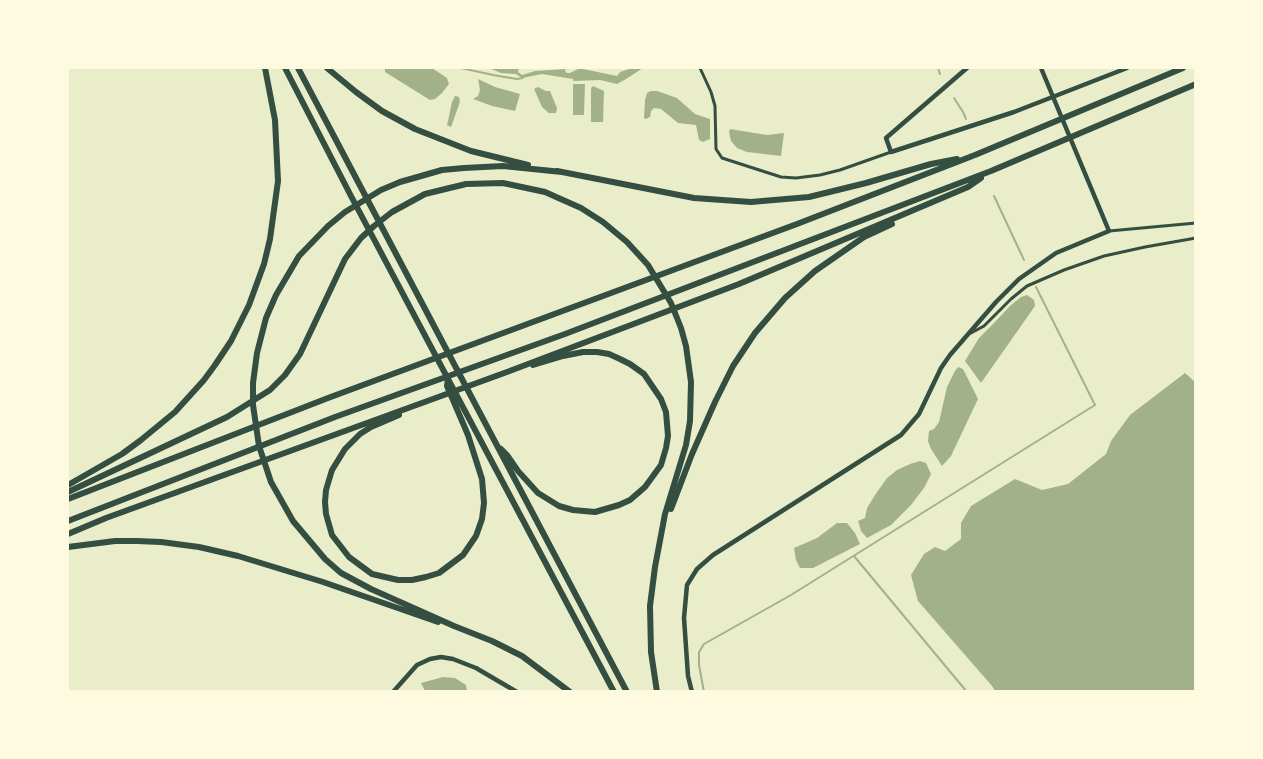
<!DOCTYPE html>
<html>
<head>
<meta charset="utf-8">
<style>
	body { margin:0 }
	#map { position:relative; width:1263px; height:759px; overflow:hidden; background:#e9edc9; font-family:"Archivo Narrow",sans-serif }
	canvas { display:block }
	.frame { position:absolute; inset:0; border:69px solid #fefae0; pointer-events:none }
</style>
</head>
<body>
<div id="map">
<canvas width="1263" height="759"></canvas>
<div class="frame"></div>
</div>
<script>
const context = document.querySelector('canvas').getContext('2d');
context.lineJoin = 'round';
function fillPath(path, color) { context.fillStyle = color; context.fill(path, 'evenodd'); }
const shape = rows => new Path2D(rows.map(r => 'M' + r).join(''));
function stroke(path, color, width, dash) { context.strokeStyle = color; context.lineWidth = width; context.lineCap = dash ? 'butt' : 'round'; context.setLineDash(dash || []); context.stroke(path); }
const water = shape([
	[385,68,432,68,447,78,449,84,442,93,435,99,430,100,385,72],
	[489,68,519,68,518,72,522,75,535,71,566,69,565,71,567,73,570,73,578,69,583,69,617,76,620,72,632,68,643,68,626,79,617,84,600,80,573,81,573,79,542,74,522,78,516,74,501,73],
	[478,79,495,87,520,94,515,111,492,106,473,99,478,96,480,90],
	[573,84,585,84,584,115,573,115],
	[593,86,604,91,603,122,591,122,591,88],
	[538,87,546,91,550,91,557,108,556,113,549,113,542,107,534,89],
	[651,91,657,91,677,98,695,114,710,119,710,139,703,142,699,140,696,125,678,123,661,109,654,108,651,111,650,117,646,119,644,118,645,100,647,93],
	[455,96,459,97,460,102,451,127,447,125,448,121,452,102],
	[730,129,767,135,784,133,781,156,747,152,737,148,731,141,729,132],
	[1027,295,1034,300,1035,306,981,383,965,361,979,338,993,324,1011,305,1021,297],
	[958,367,963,369,978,399,951,456,942,466,931,449,928,441,929,431,934,429,939,422,947,387,955,371],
	[1185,373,1196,383,1195,691,995,691,992,686,918,601,911,575,924,554,935,547,945,551,961,539,961,523,971,506,1015,479,1042,490,1068,484,1106,454,1111,441,1130,415],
	[920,461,926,463,931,474,924,488,911,505,891,525,867,538,861,531,858,521,865,518,867,508,875,495,887,478,897,470,910,464],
	[837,523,847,523,855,533,860,544,813,568,800,568,796,560,794,548,817,538],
	[443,677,455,678,466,685,467,691,425,691,421,683]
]);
const stream = shape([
	[461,68,493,75,517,79,523,78],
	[938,68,940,74],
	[954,98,963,112,966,119],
	[994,196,1024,260],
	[854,556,967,692],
	[704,692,699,665,699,652,704,644,791,595,1095,405,1036,287]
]);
const minor = shape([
	[700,68,711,92,715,106,716,149,722,158,781,177,796,178,820,175,840,170,891,152],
	[1109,231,1196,223],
	[971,333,984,326,1011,299,1027,286,1064,270,1104,256,1145,247,1196,238]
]);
const tertiary = shape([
	[967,68,886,138,891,152,1014,112,1127,68],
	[393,692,417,665,430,659,441,657,453,659,476,668,517,692],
	[692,692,688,676,684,618,687,585,697,569,713,555,901,435,919,414,941,368,950,355,996,302,1019,279,1056,253,1109,231,1041,68]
]);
const motorway = shape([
	[285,68,351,196,614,692],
	[298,68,627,692],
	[327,68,356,92,382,111,415,129,471,151,528,165],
	[557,171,694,198,751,202,809,197,866,183,931,164,957,159],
	[562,172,503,166,464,168,442,170,400,182,381,190,345,212,328,226,299,256,276,295,266,318,257,353,253,383,253,405,259,446,271,482,293,521,325,559,341,573,371,589,454,626,492,641,522,656,570,692],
	[399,415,371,427,360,434,345,449,332,470,326,490,325,502,326,514,332,535,349,557,372,574,398,580,412,580,426,577,439,573,463,555,476,536,482,519,484,503,482,479,468,435,447,386,448,379],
	[501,449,507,455,518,471,538,493,559,506,573,510,595,512,619,505,630,500,645,487,661,465,666,448,668,436,666,412,661,399,644,374,630,364,620,359,609,354,597,352,583,352,563,356,533,365],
	[68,485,122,454,141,440,175,412,204,380,215,365,231,341,249,305,264,264,270,239,278,181,275,120,265,68],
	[68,492,227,417,270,390,285,375,300,354,345,259,361,238,374,226,392,212,425,194,466,184,503,183,545,192,581,208,603,222,627,242,648,265,671,303,681,328,686,346,691,382,690,421,686,445,665,514,655,567,650,606,651,652,657,692],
	[68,499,328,398,797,224,975,155,1183,68],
	[671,509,692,454,715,402,733,366,755,333,785,298,815,271,864,237,892,224],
	[68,521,335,417,565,334,991,171,1196,84],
	[68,534,106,518,507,372,739,284,968,187,981,178],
	[68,547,115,541,137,541,161,542,199,547,238,556,323,582,438,622]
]);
fillPath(water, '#a3b18a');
stroke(stream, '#a3b18a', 2);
stroke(minor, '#344e41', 3);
stroke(tertiary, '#344e41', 4.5);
stroke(motorway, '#344e41', 6);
</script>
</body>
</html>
